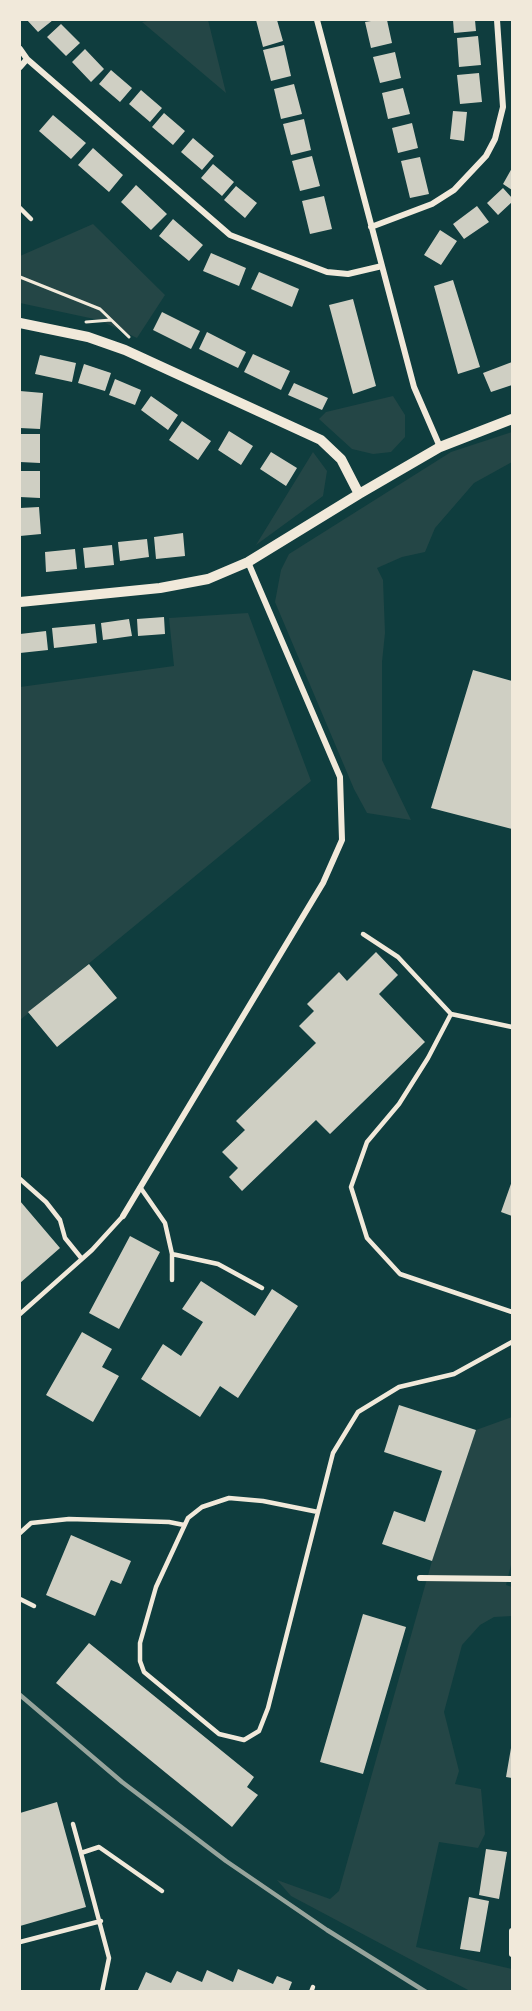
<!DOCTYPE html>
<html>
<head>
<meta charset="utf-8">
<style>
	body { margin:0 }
	#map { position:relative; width:532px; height:2011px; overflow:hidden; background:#0f3d3e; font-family:"Alegreya Sans",sans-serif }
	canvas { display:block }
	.frame { position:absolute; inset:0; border:21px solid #f1e9da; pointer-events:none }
</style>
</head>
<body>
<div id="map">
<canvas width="532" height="2011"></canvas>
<div class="frame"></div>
</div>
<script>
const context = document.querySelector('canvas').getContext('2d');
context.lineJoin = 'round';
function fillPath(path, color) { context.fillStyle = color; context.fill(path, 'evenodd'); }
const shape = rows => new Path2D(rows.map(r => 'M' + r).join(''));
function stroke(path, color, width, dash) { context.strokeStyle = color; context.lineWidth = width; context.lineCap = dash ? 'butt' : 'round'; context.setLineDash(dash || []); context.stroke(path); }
const green = shape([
	[153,20,208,20,226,93,142,22],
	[93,224,165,295,137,338,99,320,20,303,20,256],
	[393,396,405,415,405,437,391,452,373,454,352,449,319,419,326,412],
	[512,432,512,462,474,483,435,528,425,552,402,557,377,568,383,580,385,633,382,662,382,760,411,820,367,813,354,789,275,602,281,570,289,554,451,452],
	[313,452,327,471,323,496,256,545],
	[248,613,311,781,20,1020,20,687,174,666,169,618],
	[512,1417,512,1561,506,1585,512,1587,512,1616,494,1617,480,1625,462,1645,444,1712,459,1771,455,1784,481,1789,485,1834,478,1848,439,1842,416,1947,512,1969,512,1991,470,1991,291,1896,277,1880,330,1899,339,1891,432,1561,476,1430]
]);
const building = shape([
	[27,20,53,20,38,32],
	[256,20,277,20,283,41,263,47],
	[377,20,387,20,392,43,371,48,365,22],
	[453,20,475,20,476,31,454,33],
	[61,24,80,43,66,56,47,37],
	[478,36,481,65,459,67,457,38],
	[284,45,291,76,271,81,263,50],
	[85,49,104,69,91,82,72,62],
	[395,52,401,78,380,83,373,57],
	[111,70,132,88,120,102,99,84],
	[479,73,482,102,460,104,457,75],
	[294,84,302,114,281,119,274,89],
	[403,88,410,114,388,119,382,93],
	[141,90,162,108,150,122,129,104],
	[453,111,467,112,464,141,450,139],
	[164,113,185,131,173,145,152,127],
	[53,115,86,143,71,159,39,131],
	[304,119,311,150,291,155,283,124],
	[412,123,418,148,398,153,392,128],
	[193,138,214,156,202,170,181,152],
	[93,148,123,175,109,192,78,165],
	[312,156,320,186,300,191,292,161],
	[420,157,429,194,410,198,401,161],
	[213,164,234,182,222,196,201,178],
	[512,168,512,190,503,184],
	[136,185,167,214,151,230,121,202],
	[236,186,257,203,245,218,224,200],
	[503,188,512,198,512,202,498,215,487,203],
	[324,196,332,229,310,234,302,201],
	[477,206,489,222,464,239,453,224],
	[173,219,203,245,189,261,159,236],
	[440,230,457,241,441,265,424,255],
	[211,253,246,268,239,286,203,271],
	[259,272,299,289,292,307,251,289],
	[453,280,480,367,458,374,434,286],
	[353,299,376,386,353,394,329,305],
	[162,312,200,331,191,349,153,330],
	[207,332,246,352,238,368,199,349],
	[253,354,290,371,281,390,244,372],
	[40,355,76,363,72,382,35,374],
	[512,362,512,385,491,392,483,373],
	[84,364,111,373,105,391,78,383],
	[115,379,141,390,135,405,109,395],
	[294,383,328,398,322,410,288,395],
	[20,391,43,393,40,429,20,428],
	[151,396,178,415,168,430,141,410],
	[182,421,211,441,198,460,169,440],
	[229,431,253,446,241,465,218,450],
	[20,434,40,434,40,463,20,462],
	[271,452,297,468,286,486,260,469],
	[20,471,40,471,40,498,20,497],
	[39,507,41,534,20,536,20,508],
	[183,533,185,556,156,559,154,537],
	[147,539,149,557,120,561,118,542],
	[112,545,114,565,85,568,83,548],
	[75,549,77,569,46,572,45,552],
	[164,617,165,634,138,636,137,619],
	[129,619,132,636,103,640,101,623],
	[95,624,97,643,54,648,52,628],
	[46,631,48,650,20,653,20,634],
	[473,670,512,681,512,829,431,808],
	[376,952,398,975,379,994,425,1042,330,1134,316,1120,242,1191,229,1177,238,1168,222,1152,245,1130,236,1121,316,1043,299,1026,314,1011,307,1004,339,972,347,981],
	[89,964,117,998,57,1047,28,1012],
	[512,1181,512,1216,501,1212],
	[20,1201,60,1248,20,1283],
	[130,1236,160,1252,119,1329,89,1313],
	[201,1281,255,1316,272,1289,298,1306,238,1398,220,1386,200,1417,141,1379,163,1344,181,1356,203,1322,182,1309],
	[82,1332,112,1349,102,1367,119,1376,93,1422,46,1395],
	[399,1405,476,1430,432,1561,382,1544,394,1511,425,1522,442,1471,384,1452],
	[71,1535,131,1561,121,1584,111,1580,95,1616,46,1595],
	[363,1614,406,1627,363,1774,320,1762],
	[89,1643,254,1777,247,1787,258,1795,232,1827,56,1683],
	[511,1748,512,1748,512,1778,506,1777],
	[57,1802,86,1907,20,1926,20,1813],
	[486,1849,507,1852,499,1899,479,1895],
	[469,1897,489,1901,480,1952,460,1949],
	[238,1969,273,1984,277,1976,292,1982,288,1992,137,1992,146,1972,171,1983,177,1971,202,1982,207,1970,233,1982]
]);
const path = shape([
	[20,277,100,309,129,337],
	[86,322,111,320]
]);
const service = shape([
	[20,208,31,219],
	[363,934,398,957,451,1014,512,1027],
	[451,1014,428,1058,399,1104,367,1142,351,1187,367,1238,400,1274,512,1312],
	[20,1179,46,1202,60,1220,65,1238,82,1259],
	[140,1187,165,1223,172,1254,172,1280],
	[172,1254,218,1264,262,1288],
	[20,1314,92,1250,123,1216],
	[318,1512,263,1501,229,1498,202,1507,188,1518,156,1587,140,1643,140,1661,144,1672,219,1734,244,1740,259,1731,268,1708,333,1453,358,1412,399,1387,454,1374,512,1342],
	[20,1533,31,1523,69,1519,169,1522,184,1525],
	[20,1599,34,1606],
	[73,1824,81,1853],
	[20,1942,101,1921],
	[102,1992,109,1958,81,1853,99,1847,162,1891],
	[311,1992,313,1987]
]);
const minor = shape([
	[317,20,414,387,440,447],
	[20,49,27,59,230,235,327,272,348,274,382,266],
	[20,67,27,59],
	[371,227,432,204,454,190,486,156,495,139,503,107,497,20],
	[123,1216,323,883,342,840,340,777,248,562],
	[420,1578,512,1579],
	[512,1931,512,1954]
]);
const tertiary = shape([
	[20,323,88,337,125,350,321,440,341,459,359,494,440,447,512,419],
	[20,602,160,588,208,579,248,562,359,494]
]);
const rail = shape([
	[20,1695,122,1782,226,1861,327,1930,426,1992]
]);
fillPath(green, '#244646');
fillPath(building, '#cfcfc3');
stroke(path, '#f1e9da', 3);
stroke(service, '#f1e9da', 4.5);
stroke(minor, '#f1e9da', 6);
stroke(tertiary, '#f1e9da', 10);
stroke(rail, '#97a49c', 4.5);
</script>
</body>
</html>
